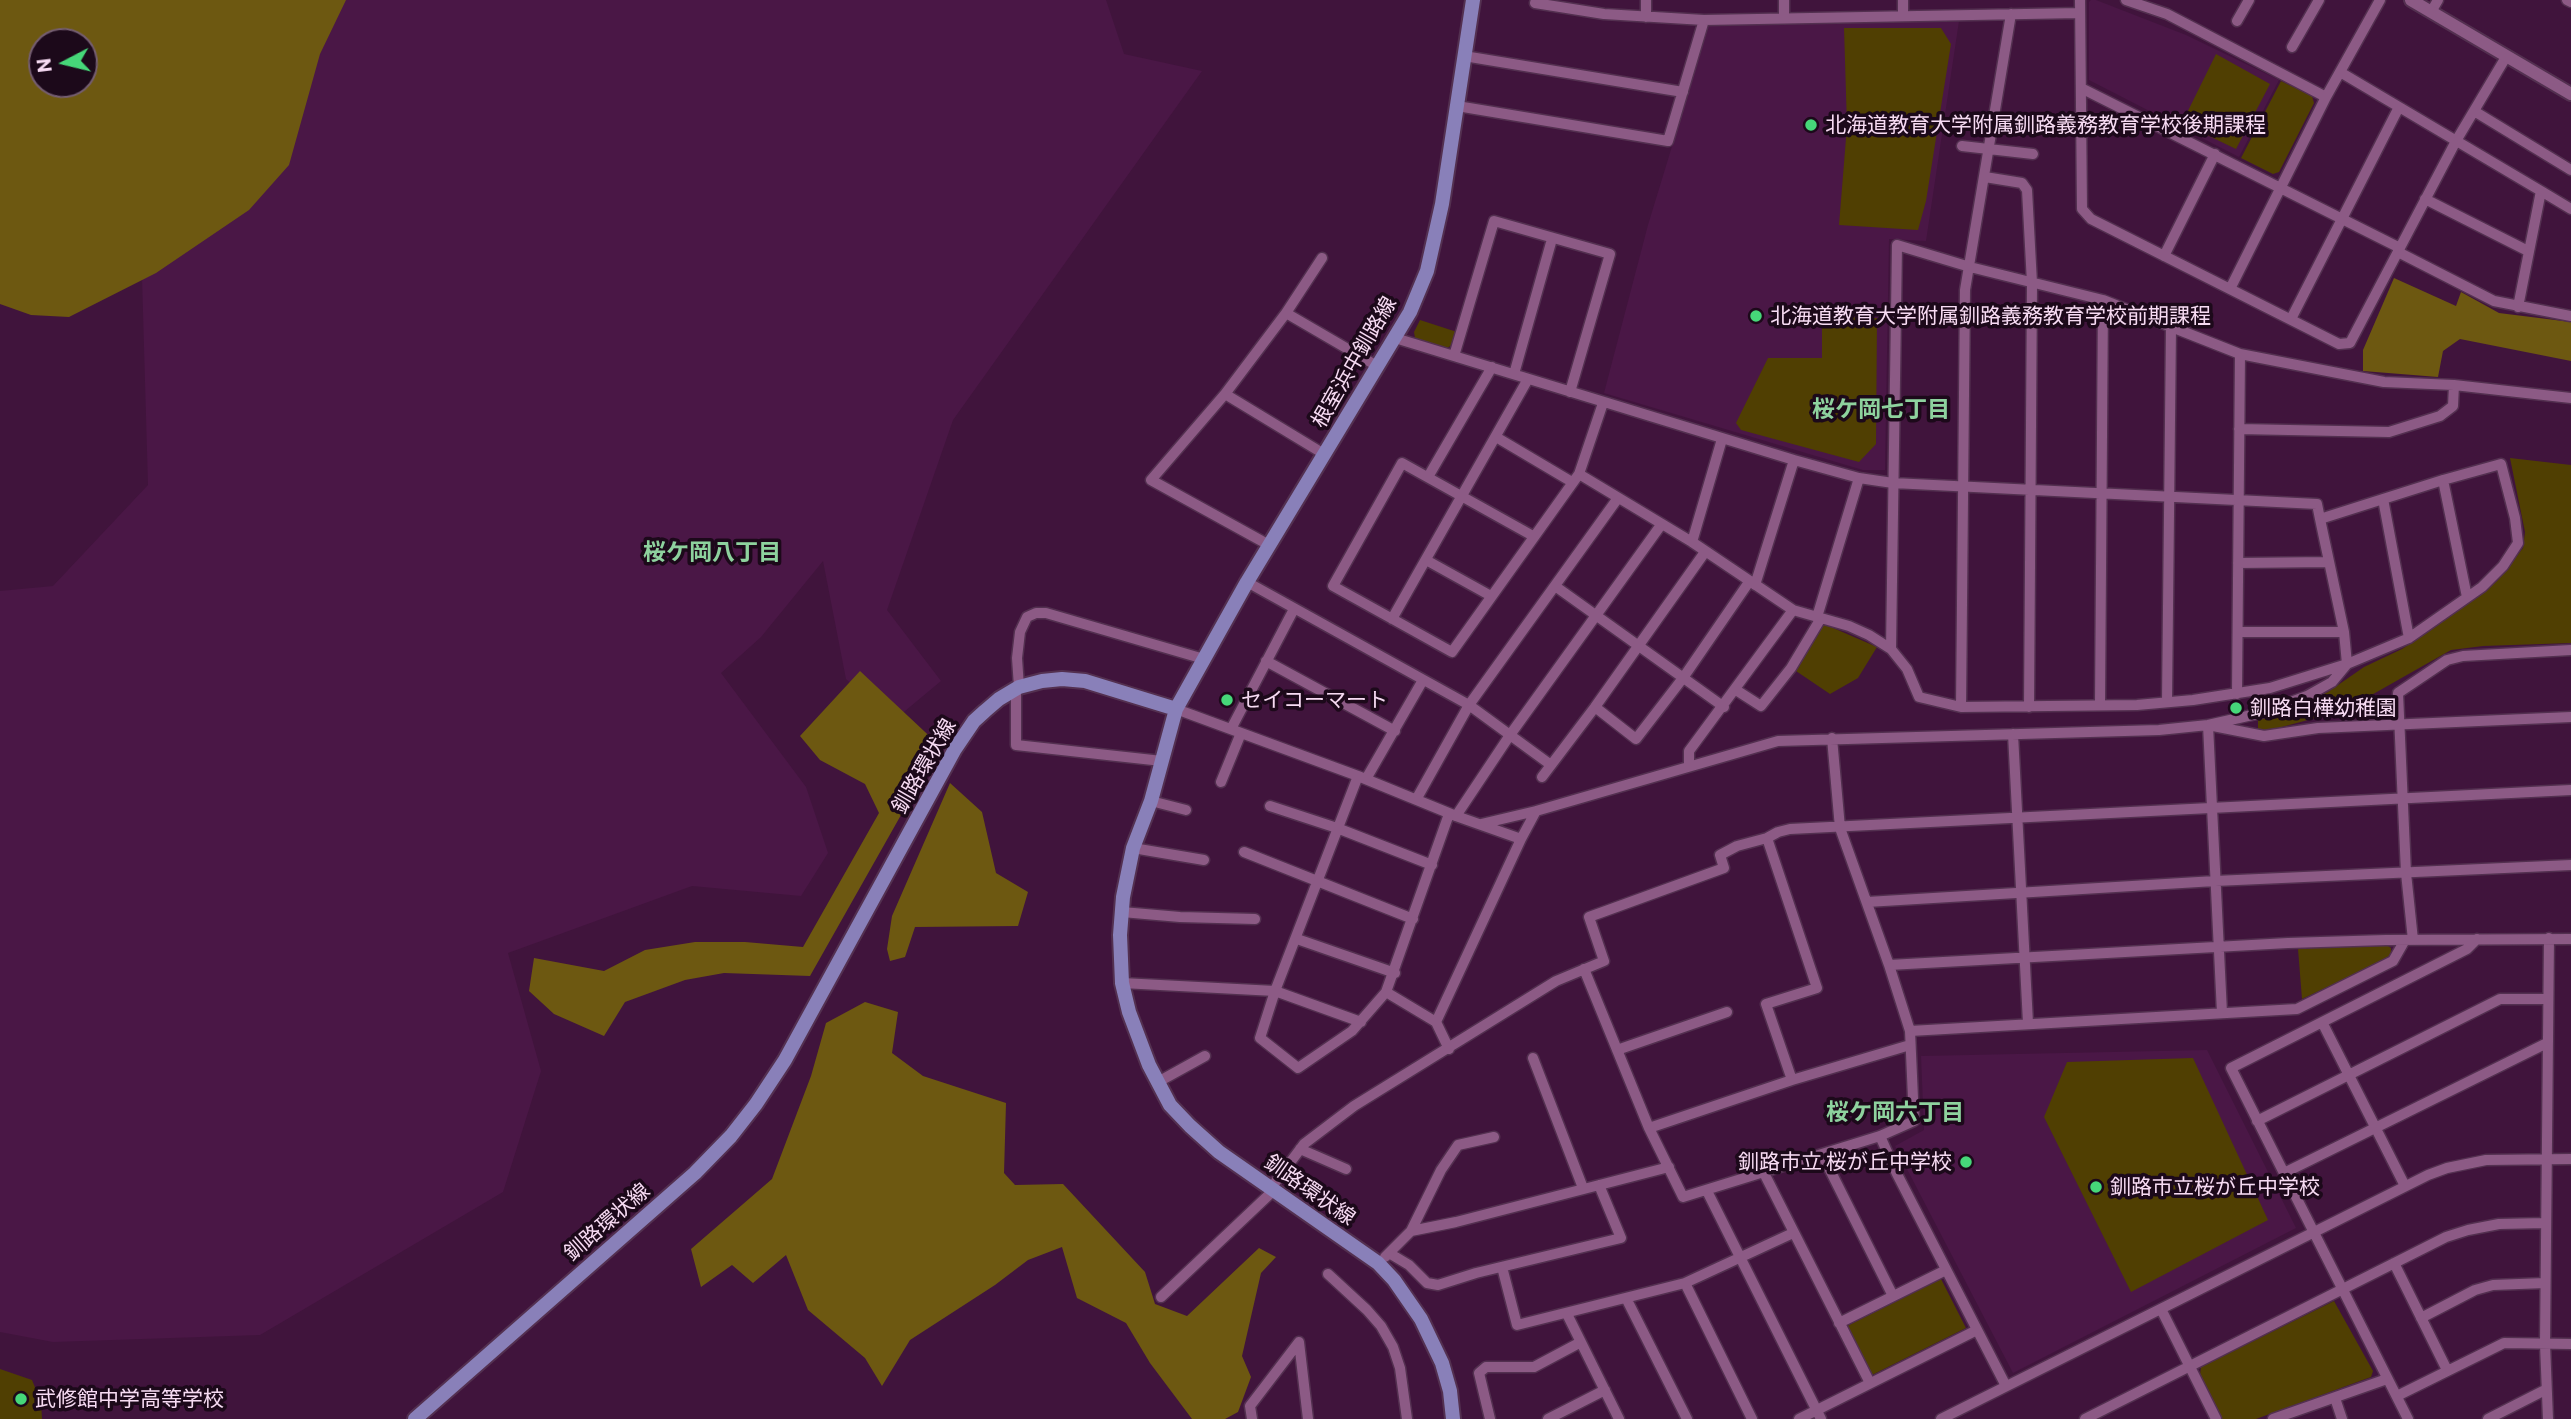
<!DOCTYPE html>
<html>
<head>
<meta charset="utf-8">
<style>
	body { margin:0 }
	#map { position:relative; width:2571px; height:1419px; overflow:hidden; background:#40143c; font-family:Commissioner,sans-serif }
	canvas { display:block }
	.north { position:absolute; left:28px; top:28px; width:70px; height:70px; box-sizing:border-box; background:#1c091a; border:2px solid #745d71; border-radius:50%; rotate:263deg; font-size:19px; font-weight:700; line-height:28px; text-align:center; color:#f7dbf3 }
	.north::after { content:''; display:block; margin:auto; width:24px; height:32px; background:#46d779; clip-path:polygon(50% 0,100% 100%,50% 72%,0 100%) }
</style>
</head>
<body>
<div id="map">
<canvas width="2571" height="1419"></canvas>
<div class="north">N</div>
</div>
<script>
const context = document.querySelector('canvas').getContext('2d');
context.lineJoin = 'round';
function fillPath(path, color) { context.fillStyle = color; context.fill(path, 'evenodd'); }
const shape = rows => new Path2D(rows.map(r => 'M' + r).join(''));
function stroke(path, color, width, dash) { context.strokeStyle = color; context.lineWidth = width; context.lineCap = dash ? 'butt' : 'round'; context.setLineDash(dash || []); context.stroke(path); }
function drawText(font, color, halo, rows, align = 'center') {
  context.font = font + ' Commissioner,"Noto Sans JP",sans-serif'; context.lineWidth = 7; context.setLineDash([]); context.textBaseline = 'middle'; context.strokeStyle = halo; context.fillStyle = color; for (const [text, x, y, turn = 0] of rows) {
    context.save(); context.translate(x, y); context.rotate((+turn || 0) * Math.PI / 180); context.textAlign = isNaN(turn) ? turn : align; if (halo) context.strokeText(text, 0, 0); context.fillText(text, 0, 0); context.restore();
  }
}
const built = shape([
	[134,0,1106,0,1124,54,1202,71,953,420,887,610,941,681,893,721,846,679,823,561,761,637,721,673,806,787,828,853,801,896,692,886,508,953,541,1071,503,1192,260,1335,53,1342,0,1332,0,591,53,586,148,485],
	[2091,0,2096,0,2186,35,2279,80,2239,157,2089,80,2089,2],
	[1959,21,1926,241,1889,239,1885,470,1863,470,1604,393,1648,225,1709,25],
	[2207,1050,2296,1228,2013,1373,1895,1146,1924,1130,1921,1056]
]);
const green = shape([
	[1844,28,1941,28,1951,44,1926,201,1918,230,1839,225,1847,126],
	[2216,54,2270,84,2236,149,2182,123],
	[2281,81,2312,96,2314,103,2279,172,2273,174,2241,158],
	[1822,316,1877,318,1876,444,1859,462,1741,430,1736,423,1768,358,1822,358],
	[1420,320,1457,332,1453,344,1446,349,1415,338,1414,332],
	[2510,458,2571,465,2571,643,2483,646,2451,650,2345,710,2267,731,2258,729,2258,720,2328,692,2364,667,2402,649,2434,628,2497,581,2523,548,2525,532],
	[1824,624,1877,647,1858,678,1830,694,1796,671],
	[2385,944,2391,948,2391,955,2383,961,2302,999,2298,949],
	[2193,1058,2268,1220,2131,1292,2044,1117,2067,1062],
	[1941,1279,1966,1328,1872,1375,1847,1326],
	[2334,1301,2373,1371,2371,1377,2256,1419,2222,1419,2200,1375,2201,1367],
	[0,1369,32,1380,41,1402,42,1419,0,1419]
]);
const forest = shape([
	[0,0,346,0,320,54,289,165,249,210,156,273,69,317,31,315,0,304],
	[42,42,84,42,84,84,42,84],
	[2394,278,2456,306,2461,292,2499,313,2571,322,2571,361,2460,339,2443,351,2438,377,2363,371,2363,350],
	[860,671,940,746,810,976,724,973,685,980,625,1002,604,1036,554,1014,529,991,534,958,604,971,645,950,695,942,745,942,803,947,879,813,865,784,820,760,800,736],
	[950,783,982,812,996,873,1028,892,1018,926,915,927,905,957,890,961,887,949,892,916],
	[865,1002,898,1012,892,1053,923,1076,1006,1103,1004,1173,1015,1185,1063,1184,1145,1272,1155,1304,1187,1316,1259,1248,1276,1257,1261,1273,1242,1356,1251,1377,1238,1412,1225,1419,1192,1419,1150,1363,1126,1323,1077,1298,1062,1247,1028,1260,995,1285,910,1340,882,1386,865,1358,808,1310,786,1255,753,1283,732,1265,701,1287,691,1249,772,1179,811,1076,826,1023]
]);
const minor = shape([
	[1536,0,1535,3,1604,14,1704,20,2079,13],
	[1646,0,1646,17],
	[1784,0,1784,17],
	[1903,0,1903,16],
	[2080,0,2082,209,2091,219,2339,344,2350,343,2456,141,2506,57],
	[2126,0,2167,14,2326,97],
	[2567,0,2571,2],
	[2431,12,2438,0],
	[2237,21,2249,0],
	[2292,47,2319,0],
	[1464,56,1683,92],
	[2340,72,2541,191,2518,307],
	[2081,88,2400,248],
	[1457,106,1668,141,1704,20],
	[2474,111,2571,170],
	[1962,146,2033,154],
	[1985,177,2022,183,2027,190,2032,283,2029,707],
	[2541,191,2571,209],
	[2425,199,2528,251],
	[2398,252,2494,301,2571,316],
	[2164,256,2215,154],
	[2230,289,2326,97,2380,0],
	[1286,313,1377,366],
	[2291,319,2399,107],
	[1395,338,1794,460,1859,478,1893,483,2317,504,2320,519,2443,480,2501,464,2515,518,2518,543,2503,566,2482,587,2409,638,2347,664,2270,688,2193,700,2137,705,1961,707,1919,697,1907,669,1891,649,1869,635,1849,626,1793,610,1692,542,1579,474],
	[1454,356,1494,221,1610,254,1570,392],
	[1514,374,1552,239],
	[1225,394,1324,454],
	[2239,429,2389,432,2440,416,2453,406,2454,385],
	[1496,437,1572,482],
	[1428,477,1492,367],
	[2443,480,2467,597],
	[2383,499,2409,638],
	[1533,536,1402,463,1333,586,1452,652,1579,474,1603,403],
	[1692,542,1722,439],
	[1269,545,1151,480,1225,394,1286,313,1322,258],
	[1426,560,1491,596],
	[2238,563,2329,562],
	[1247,582,1469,705,1551,765],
	[1755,585,1794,460],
	[1555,586,1724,707],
	[1817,617,1859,478],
	[1392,619,1528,379],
	[2238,632,2344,632],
	[1891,649,1897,245,1970,267,2103,300,2240,354,2384,382,2454,385,2571,398],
	[1266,661,1395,731],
	[1019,687,1017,658,1020,632,1027,617,1036,613,1046,613,1204,659],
	[1016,689,1016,745,1162,761],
	[1736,690,1761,706,1791,668,1821,618],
	[2237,694,2240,354],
	[2167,702,2171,327],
	[2100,705,2103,300],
	[1595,707,1636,739,1683,678,1749,582],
	[1961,707,1965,290,2011,14],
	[1176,709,1358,776,1456,816,1521,839],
	[1231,729,1294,609],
	[2013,734,2028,1023],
	[1689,765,1689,751,1793,610],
	[1358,776,1275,991,1260,1038,1298,1068,1352,1031,1386,992,1449,814],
	[1542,777,1595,707,1705,552],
	[1366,779,1423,680],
	[1221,782,1241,733],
	[1417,798,1469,705,1618,498],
	[1151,801,1186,810],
	[1270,806,1337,828,1432,865],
	[1456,816,1510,735,1661,525],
	[1481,824,1536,811,1778,741,2159,730,2208,725,2261,713,2307,696,2332,682,2347,664,2344,632,2320,519],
	[1133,848,1204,860],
	[1244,852,1413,919],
	[1867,902,2215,881,2571,865],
	[1122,912,1180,917,1255,919],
	[1297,939,1395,973],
	[2413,940,2406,873,2398,693,2447,660,2463,656,2571,650],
	[1889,965,2288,943,2386,940,2571,939],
	[1584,969,1649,1128,1683,1197,1880,1136,1914,1121,1910,1031,1889,965,1840,828,1832,738],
	[1122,983,1275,991,1361,1022],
	[1386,992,1436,1022,1449,1049],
	[2222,1013,2208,725,2264,736,2318,728,2571,717],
	[1436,1022,1521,839,1536,811],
	[2322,1022,2405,1186],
	[1910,1031,2297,1009,2393,961,2405,940],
	[1617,1050,1727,1012],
	[1533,1058,1583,1188],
	[1792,1080,1766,1004,1817,988,1767,838,1778,832,1790,829,2571,790],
	[1158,1082,1205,1056],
	[2257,1121,2500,999,2548,999],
	[1649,1128,1792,1080,1910,1045],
	[1880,1136,1897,1174,2006,1386],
	[1300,1149,1346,1169],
	[1822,1154,1893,1296],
	[1764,1173,1870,1383],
	[2284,1173,2547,1043],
	[1271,1188,1304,1144,1354,1106,1556,981,1604,961,1589,917,1724,868,1720,855,1737,846,1767,838],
	[1707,1191,1821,1419],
	[1411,1231,1456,1222,1669,1167],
	[1389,1253,1409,1265,1427,1283,1438,1285,1476,1273,1621,1238,1599,1185],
	[1385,1257,1411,1231,1441,1170,1458,1145,1494,1137],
	[2394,1263,2447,1370],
	[1502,1267,1517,1325,1685,1283,1793,1233],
	[1328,1274,1367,1310,1381,1326,1393,1347,1400,1368,1407,1419],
	[1685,1283,1752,1419],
	[1161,1297,1274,1190],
	[1626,1298,1687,1419],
	[2161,1309,2216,1419],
	[1567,1314,1619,1419],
	[2421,1318,2475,1290,2493,1285,2545,1283],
	[1839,1323,1946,1270],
	[2397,1396,2504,1343,2571,1344],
	[2335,1398,2342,1419],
	[1252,1419,1250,1406,1299,1342,1308,1419],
	[1490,1419,1479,1373,1486,1367,1534,1367,1581,1342],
	[1548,1419,1605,1390],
	[1799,1419,1977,1330],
	[1941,1419,2428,1175,2447,1168,2486,1160,2571,1159],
	[2085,1419,2446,1237,2468,1230,2499,1224,2545,1223],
	[2273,1419,2387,1379],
	[2408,1419,2231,1068,2467,949,2477,939],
	[2488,1419,2545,1390],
	[2548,1419,2545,1344,2549,938]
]);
const tertiary = shape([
	[2411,0,2571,94]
]);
const primary = shape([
	[415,1419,695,1173,731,1136,756,1104,785,1060,955,749,974,721,985,711,999,699,1019,687,1042,681,1062,679,1085,681,1176,709],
	[1453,1419,1450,1391,1442,1363,1421,1319,1394,1280,1378,1263,1219,1152,1190,1126,1170,1105,1149,1065,1129,1012,1122,983,1120,935,1123,897,1133,848,1151,801,1176,709,1247,582,1410,312,1427,271,1442,204,1473,0]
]);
const markers = [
	[1811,125,7,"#46d779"],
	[1756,316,7,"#46d779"],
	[1227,700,7,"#46d779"],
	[2236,708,7,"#46d779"],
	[1966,1162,7,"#46d779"],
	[2096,1187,7,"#46d779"],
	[21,1399,7,"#46d779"]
];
const poiNames = [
	["北海道教育大学附属釧路義務教育学校後期課程",1825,125],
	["北海道教育大学附属釧路義務教育学校前期課程",1770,316],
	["セイコーマート",1241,700],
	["釧路白樺幼稚園",2250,708],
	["釧路市立 桜が丘中学校",1952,1162,"right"],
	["釧路市立桜が丘中学校",2110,1187],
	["武修館中学高等学校",35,1399]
];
const streetNames = [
	["根室浜中釧路線",1354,362,-60],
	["釧路環状線",924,766,-60],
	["釧路環状線",1310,1190,35],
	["釧路環状線",607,1222,-41]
];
const neighbourhoodNames = [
	["桜ケ岡七丁目",1881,409],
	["桜ケ岡八丁目",712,552],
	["桜ケ岡六丁目",1895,1112]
];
fillPath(built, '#4a1746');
fillPath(green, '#503f02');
fillPath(forest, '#6d5811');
stroke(minor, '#533050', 13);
stroke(tertiary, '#533050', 16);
stroke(primary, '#533050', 18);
stroke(minor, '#8c5a85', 10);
stroke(tertiary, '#8c5a85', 12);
stroke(primary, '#8980b9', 14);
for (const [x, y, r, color] of markers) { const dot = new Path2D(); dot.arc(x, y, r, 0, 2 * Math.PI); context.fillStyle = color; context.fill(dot); stroke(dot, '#1c091a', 2.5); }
drawText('21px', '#f7dbf3', '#1c091a', poiNames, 'left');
drawText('21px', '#f7dbf3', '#1c091a', streetNames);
drawText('bold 23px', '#8ed29e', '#1c091a', neighbourhoodNames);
</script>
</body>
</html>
